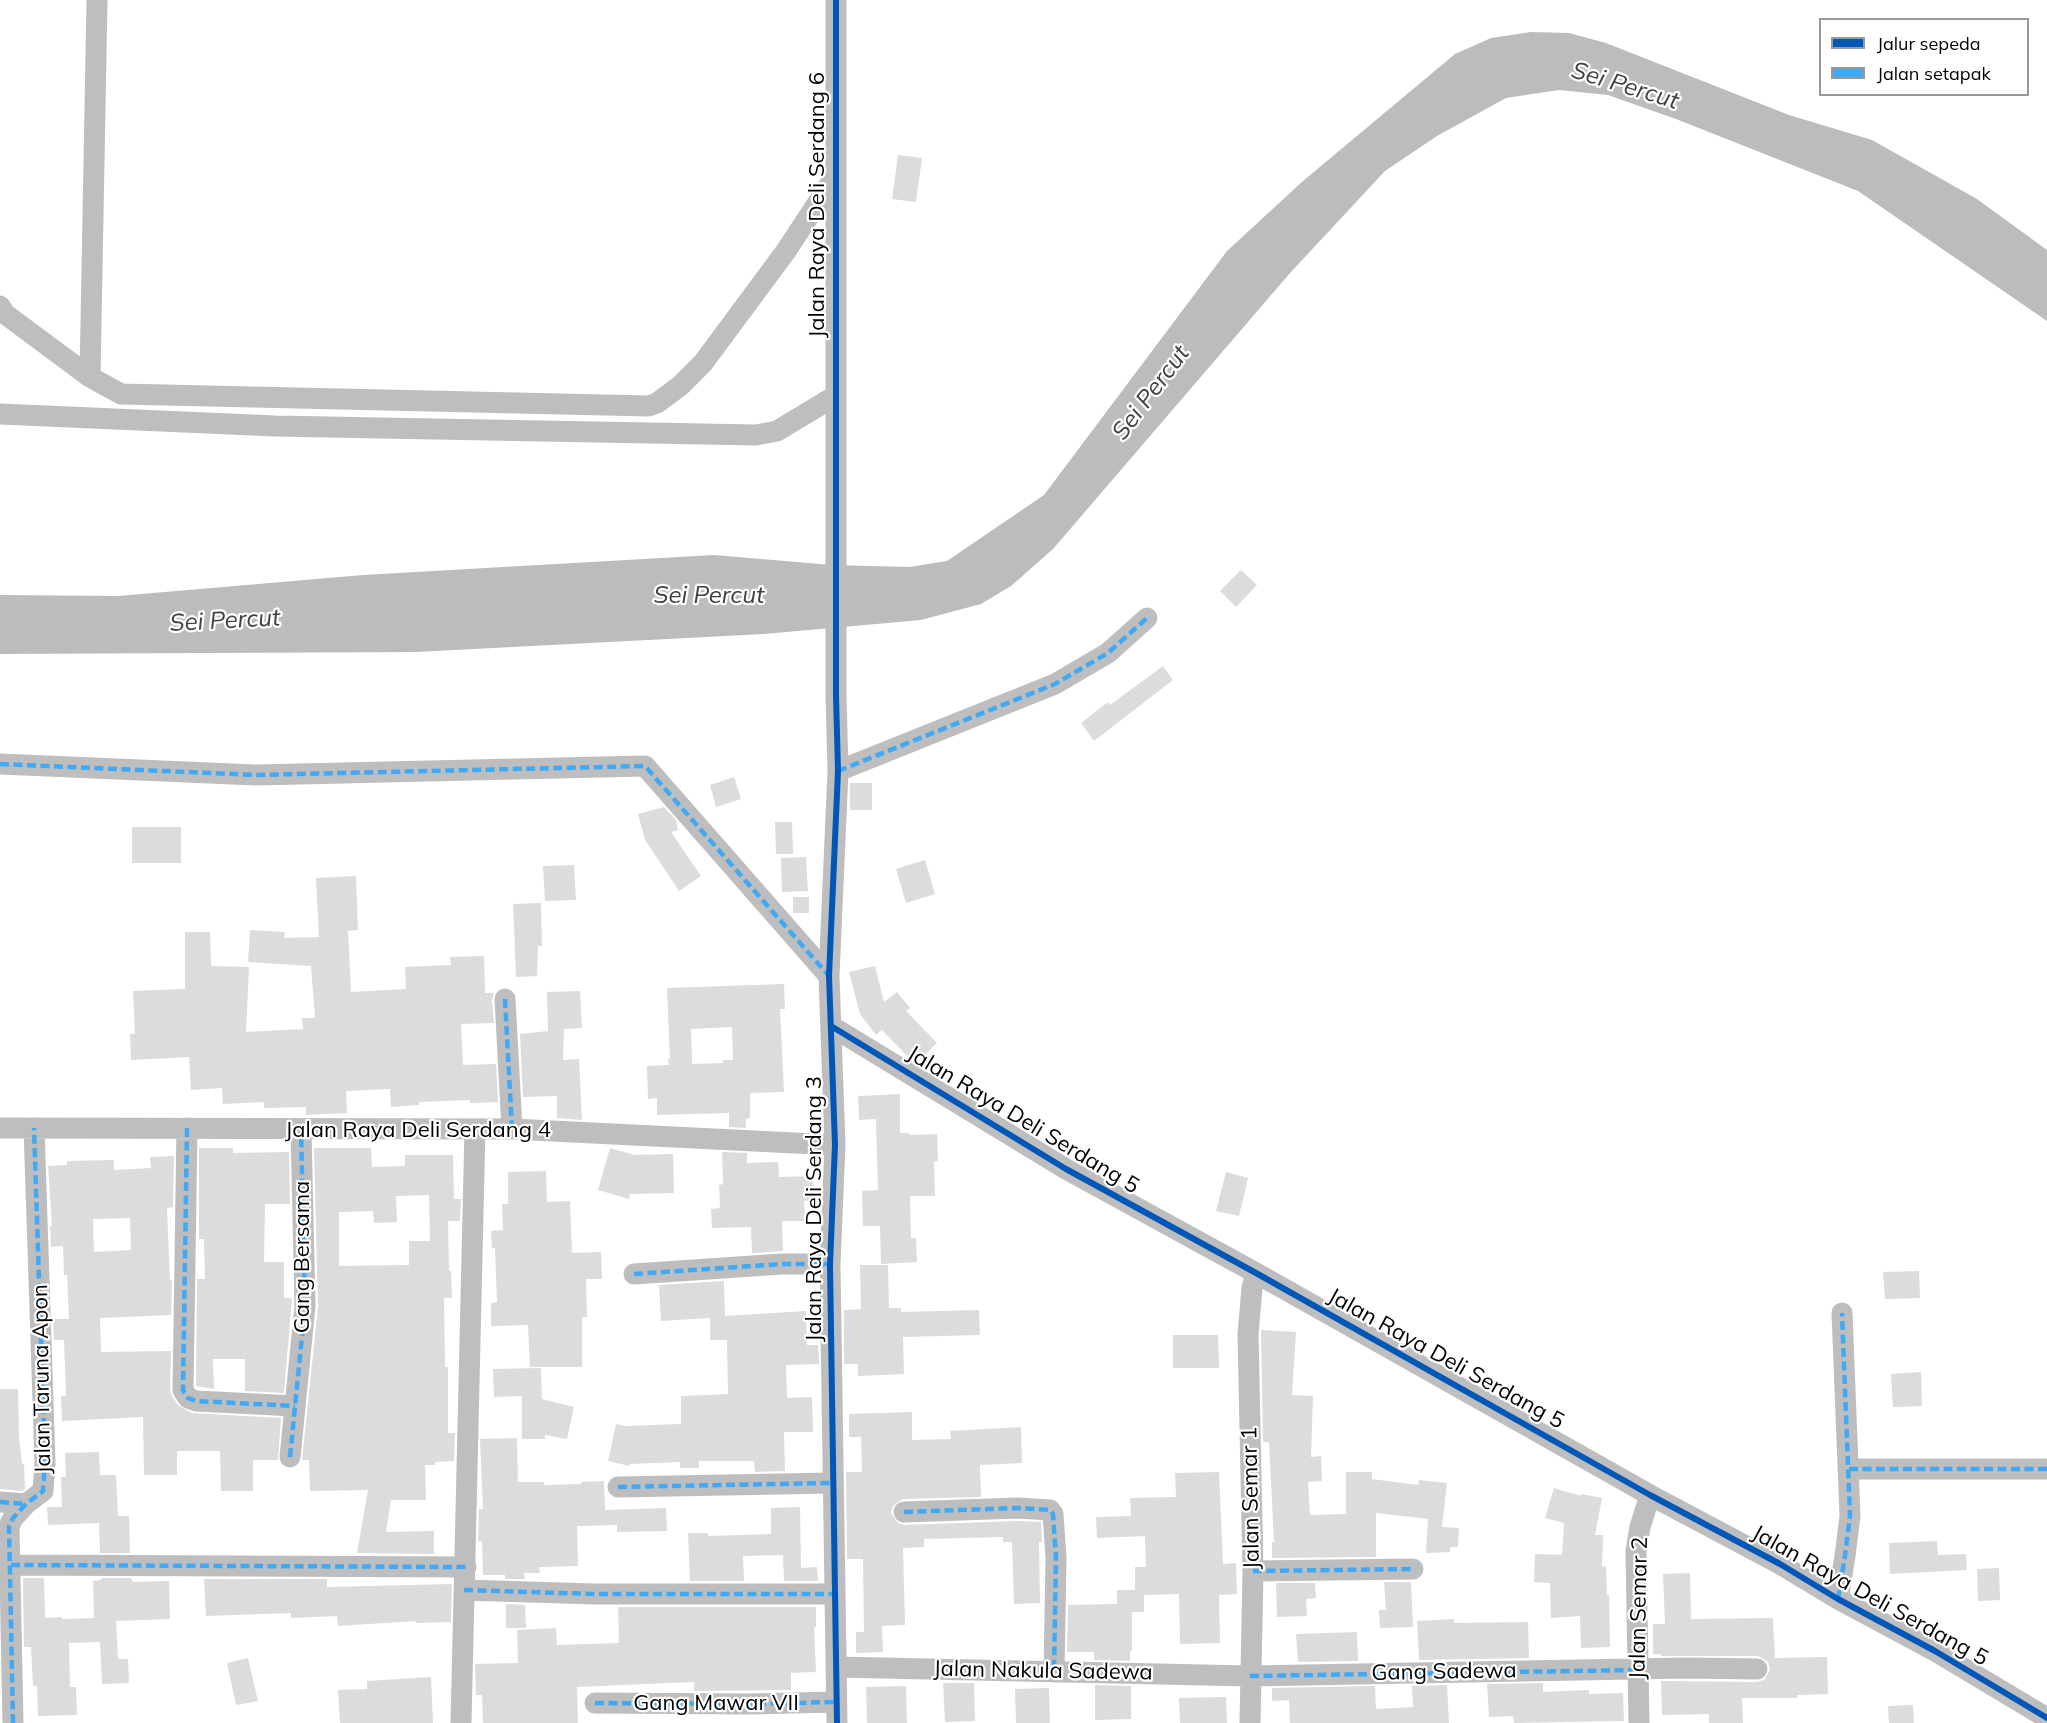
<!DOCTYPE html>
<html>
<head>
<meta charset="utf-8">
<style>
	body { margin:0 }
	#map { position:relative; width:2047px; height:1723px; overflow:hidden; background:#fff; font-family:Mulish,sans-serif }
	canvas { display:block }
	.legend { position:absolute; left:1819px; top:18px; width:210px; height:78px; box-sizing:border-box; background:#fff; border:2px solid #999; margin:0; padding:8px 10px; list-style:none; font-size:18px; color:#000 }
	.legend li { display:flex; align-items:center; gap:12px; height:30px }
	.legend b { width:30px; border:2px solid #999 }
</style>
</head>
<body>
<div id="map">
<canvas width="2047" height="1723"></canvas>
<ul class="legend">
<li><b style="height:8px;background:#0057b8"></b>Jalur sepeda</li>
<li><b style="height:8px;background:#3fa9f5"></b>Jalan setapak</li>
</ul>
</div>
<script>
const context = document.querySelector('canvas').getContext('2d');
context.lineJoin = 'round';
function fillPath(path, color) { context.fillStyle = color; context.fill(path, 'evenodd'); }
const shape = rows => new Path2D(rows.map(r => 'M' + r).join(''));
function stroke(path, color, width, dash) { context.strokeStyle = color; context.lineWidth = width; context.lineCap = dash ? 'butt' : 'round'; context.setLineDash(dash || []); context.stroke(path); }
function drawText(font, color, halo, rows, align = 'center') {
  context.font = font + ' Mulish,sans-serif'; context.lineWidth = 4.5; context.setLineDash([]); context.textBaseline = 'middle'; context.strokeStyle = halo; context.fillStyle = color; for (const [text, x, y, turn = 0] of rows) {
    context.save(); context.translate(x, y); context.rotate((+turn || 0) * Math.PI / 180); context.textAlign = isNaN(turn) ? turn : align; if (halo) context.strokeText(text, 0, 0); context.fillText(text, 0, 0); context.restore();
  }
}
const water = shape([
	[1531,32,1569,33,1606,43,1789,115,1872,140,1977,199,2047,250,2047,321,1858,191,1676,119,1608,95,1559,90,1506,98,1437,136,1385,171,1290,273,1053,549,1011,586,981,604,921,620,764,634,416,652,0,654,0,595,118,596,363,575,714,555,832,565,909,567,947,561,1044,495,1227,251,1303,181,1455,54,1491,38]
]);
const building = shape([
	[898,155,922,158,916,202,892,199],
	[1241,570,1257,585,1236,607,1220,591],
	[1163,666,1173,680,1094,741,1081,723,1108,702,1110,705],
	[734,777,741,799,716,807,710,785],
	[850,783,872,783,872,810,850,810],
	[664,807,676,820,678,830,671,832,701,876,679,891,645,840,638,814],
	[775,822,792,822,793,854,776,854],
	[132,827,181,827,181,863,132,863],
	[806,857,808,891,782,892,781,858],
	[925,860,935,894,906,903,896,869],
	[574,865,576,900,545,901,543,866],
	[356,876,358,930,348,931,351,992,406,989,405,967,451,965,450,957,484,956,485,993,494,993,492,1000,494,1023,461,1024,463,1065,496,1064,498,1102,470,1103,470,1100,419,1102,419,1105,391,1107,390,1089,346,1091,347,1113,306,1115,306,1107,264,1108,264,1102,223,1104,222,1088,191,1090,189,1057,131,1060,130,1034,135,1034,133,991,185,989,185,932,210,932,211,966,249,967,246,1032,303,1029,302,1018,315,1018,311,966,248,962,250,930,285,932,284,938,319,937,316,878],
	[793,897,809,897,809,913,793,913],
	[541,903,542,946,538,946,537,976,516,977,513,904],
	[875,966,884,1002,897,992,910,1008,906,1011,937,1043,916,1063,910,1059,882,1030,876,1035,860,1014,849,972],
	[784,984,785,1009,780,1009,784,1092,750,1093,750,1118,746,1119,746,1128,729,1127,729,1113,657,1115,657,1098,648,1099,647,1066,669,1065,668,1059,670,1059,667,988],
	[732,1027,733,1060,723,1060,723,1063,692,1064,691,1029],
	[580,991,582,1028,564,1029,563,1060,579,1059,582,1120,557,1118,557,1096,523,1097,520,1034,548,1031,547,992],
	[900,1094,900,1133,909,1133,909,1135,937,1134,938,1161,934,1162,935,1196,910,1196,911,1238,916,1238,917,1262,881,1264,880,1226,863,1226,862,1191,878,1190,876,1119,859,1120,858,1096],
	[199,1148,233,1148,233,1153,289,1152,290,1204,265,1204,264,1262,284,1262,284,1298,292,1298,284,1393,245,1391,245,1359,213,1359,214,1389,196,1386,197,1279,205,1279,204,1239,199,1239],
	[314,1148,371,1148,372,1167,405,1166,405,1155,453,1155,454,1199,461,1199,460,1221,448,1221,449,1271,451,1271,452,1298,444,1298,445,1367,448,1367,448,1433,455,1433,454,1461,435,1462,435,1465,425,1465,426,1500,391,1500,386,1532,434,1531,434,1554,357,1553,368,1490,310,1491,309,1460,302,1460,318,1307],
	[429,1195,430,1241,409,1241,409,1265,339,1266,339,1212,373,1211,374,1223,397,1222,396,1196],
	[610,1148,635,1155,673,1154,674,1193,630,1194,629,1199,598,1190],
	[722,1152,747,1153,747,1163,778,1162,779,1177,813,1176,814,1200,804,1201,805,1221,782,1221,783,1251,752,1253,751,1227,712,1228,711,1209,720,1208,719,1185,723,1184],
	[174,1156,173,1207,167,1208,170,1281,172,1280,171,1315,100,1318,101,1352,171,1351,170,1390,172,1396,178,1405,192,1413,281,1418,278,1460,253,1460,253,1491,221,1491,220,1451,177,1451,177,1475,144,1475,143,1417,62,1421,61,1396,66,1396,64,1340,54,1340,53,1319,69,1319,67,1275,64,1275,63,1246,51,1247,50,1226,52,1226,48,1166,67,1165,67,1161,114,1160,114,1170,151,1168,150,1157],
	[130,1218,131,1250,94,1252,93,1219],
	[546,1171,547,1202,570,1201,572,1253,601,1252,602,1279,586,1279,587,1317,582,1317,582,1367,530,1367,528,1325,491,1326,491,1303,497,1302,495,1248,492,1248,491,1231,503,1230,502,1204,508,1204,508,1172],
	[1226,1172,1248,1178,1239,1216,1216,1211],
	[860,1265,888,1265,889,1308,901,1308,901,1312,979,1310,980,1335,903,1337,904,1374,858,1376,858,1364,844,1364,844,1310,861,1309],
	[1919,1271,1920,1298,1885,1299,1883,1272],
	[724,1281,725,1316,806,1311,807,1345,818,1345,819,1364,786,1365,787,1398,812,1397,813,1432,784,1432,785,1471,755,1472,754,1461,699,1461,699,1468,680,1468,680,1462,630,1464,630,1466,608,1461,616,1424,625,1426,681,1424,681,1396,728,1394,727,1340,710,1340,710,1318,661,1321,659,1285],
	[1261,1330,1296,1332,1292,1395,1313,1396,1311,1457,1321,1456,1322,1481,1308,1482,1310,1515,1346,1514,1346,1472,1372,1472,1372,1479,1418,1485,1419,1480,1447,1483,1442,1527,1459,1528,1458,1547,1450,1547,1450,1552,1426,1553,1428,1519,1376,1513,1376,1557,1272,1558,1272,1542,1274,1542,1269,1442,1263,1442],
	[1173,1335,1218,1335,1219,1368,1173,1368],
	[541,1368,542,1399,574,1407,567,1439,545,1435,545,1439,522,1439,522,1396,494,1397,493,1369],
	[1921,1372,1922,1406,1893,1407,1891,1374],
	[0,1389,18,1389,19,1437,22,1464,24,1464,25,1489,22,1491,0,1489],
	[912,1412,912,1440,951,1439,950,1431,1021,1427,1022,1463,980,1465,981,1497,903,1499,893,1506,891,1513,898,1523,904,1525,1018,1521,1041,1522,1042,1542,1039,1542,1040,1603,1014,1604,1012,1542,1003,1542,1003,1537,924,1539,924,1547,903,1548,905,1625,882,1626,883,1652,856,1653,856,1632,864,1632,863,1559,847,1559,846,1472,862,1472,861,1437,849,1437,849,1414],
	[517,1438,518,1482,544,1482,544,1485,581,1484,581,1482,604,1481,605,1510,666,1508,667,1531,617,1532,617,1525,577,1526,578,1566,539,1567,540,1573,524,1573,525,1579,505,1579,505,1575,483,1575,482,1541,478,1541,479,1509,483,1509,480,1439],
	[99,1452,100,1475,116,1475,118,1516,129,1516,130,1553,100,1553,99,1523,48,1525,47,1507,62,1507,61,1477,66,1477,65,1453],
	[1219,1472,1223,1564,1236,1563,1237,1594,1219,1595,1220,1643,1180,1644,1179,1594,1144,1595,1144,1612,1132,1612,1132,1651,1130,1651,1130,1661,1094,1660,1094,1652,1067,1652,1068,1605,1117,1604,1117,1590,1135,1590,1135,1567,1146,1567,1145,1536,1097,1538,1096,1517,1131,1516,1130,1498,1176,1497,1175,1473],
	[1554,1488,1581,1496,1581,1494,1602,1498,1595,1535,1603,1535,1602,1567,1606,1566,1607,1595,1609,1595,1610,1647,1581,1648,1580,1616,1551,1618,1550,1583,1534,1582,1535,1554,1562,1555,1564,1523,1545,1518],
	[800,1507,801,1568,817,1567,818,1581,784,1581,783,1555,743,1556,744,1581,690,1581,688,1533,708,1533,708,1536,771,1534,771,1508],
	[1937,1541,1938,1555,1966,1554,1967,1570,1890,1574,1889,1543],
	[1999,1568,2000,1600,1978,1601,1977,1569],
	[1690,1573,1691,1619,1773,1618,1775,1658,1827,1657,1828,1694,1797,1695,1797,1698,1742,1698,1743,1723,1709,1723,1709,1714,1662,1715,1661,1681,1757,1682,1764,1680,1770,1670,1768,1662,1758,1656,1661,1656,1661,1654,1653,1654,1653,1624,1665,1624,1663,1574],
	[23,1578,44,1578,45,1618,62,1617,62,1619,94,1618,93,1581,101,1580,101,1578,131,1578,133,1582,169,1581,170,1619,116,1621,118,1659,128,1659,129,1683,102,1684,100,1642,69,1643,70,1687,76,1687,77,1715,38,1716,37,1686,33,1686,31,1647,24,1647],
	[204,1579,327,1579,327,1587,452,1584,451,1622,416,1623,416,1621,338,1626,337,1616,291,1618,291,1613,206,1616],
	[1384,1582,1411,1582,1413,1627,1380,1628,1379,1610,1386,1610],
	[1276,1583,1315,1583,1316,1598,1306,1599,1307,1616,1277,1617],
	[506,1604,525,1605,526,1628,506,1628],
	[618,1607,816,1607,816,1627,814,1627,816,1672,791,1673,791,1690,694,1691,694,1682,577,1687,578,1723,483,1723,482,1695,476,1695,475,1664,518,1663,517,1630,556,1628,557,1645,619,1643],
	[1454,1619,1454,1623,1528,1622,1529,1658,1419,1660,1417,1621],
	[1357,1632,1358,1661,1298,1662,1296,1634],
	[248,1658,258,1701,236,1705,227,1663],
	[431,1677,433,1723,340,1723,338,1690,367,1689,367,1681],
	[943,1683,974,1683,975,1721,945,1722],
	[1543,1683,1543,1692,1589,1690,1589,1694,1623,1693,1624,1721,1514,1723,1513,1716,1489,1717,1487,1684],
	[1095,1685,1131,1686,1131,1719,1095,1720],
	[1447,1685,1449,1723,1290,1723,1289,1700,1272,1701,1272,1688,1375,1686,1376,1709,1413,1707,1412,1686],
	[906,1686,907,1723,867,1723,866,1687],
	[1049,1688,1050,1723,1016,1723,1015,1689],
	[1226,1697,1227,1723,1180,1723,1179,1698],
	[1913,1705,1914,1723,1889,1723,1888,1706]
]);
const minor = shape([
	[836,0,836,696,838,771,829,976,835,1145,830,1264,837,1723],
	[0,306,5,314,90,377,121,394,649,406,657,403,680,386,703,363,786,251,836,175],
	[90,377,97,0],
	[0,414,275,426,756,435,777,431,835,396],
	[0,764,256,775,645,766,829,976],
	[838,771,1055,684,1108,653,1147,618],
	[505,999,512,1129],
	[831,1026,1066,1169,1256,1273,1650,1495,1780,1564,1838,1599,1935,1651,2047,1718],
	[0,1128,512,1129,835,1145],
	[187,1128,183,1390,188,1398,196,1401,295,1406],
	[634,1274,782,1264,830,1264],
	[290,1457,305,1306,301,1130],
	[1849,1469,2047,1469],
	[618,1487,832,1483],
	[0,1502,26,1504],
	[904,1512,1018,1508,1050,1510,1053,1514,1056,1558,1054,1672],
	[11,1565,466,1567],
	[1253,1571,1413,1569],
	[464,1590,594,1594,835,1594],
	[1838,1599,1845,1556,1850,1516,1842,1313],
	[836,1667,1250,1676,1688,1668,1757,1669],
	[595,1703,750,1704,836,1702],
	[13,1723,9,1526,13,1518,26,1504,43,1491,45,1462,34,1128],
	[461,1723,475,1129],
	[1250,1723,1253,1571,1248,1334,1252,1288,1256,1273],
	[1639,1723,1636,1551,1640,1527,1650,1495]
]);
const quiet = shape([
	[0,764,256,775,645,766,829,976],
	[838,771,1055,684,1108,653,1147,618],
	[505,999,512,1129],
	[187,1128,183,1390,188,1398,196,1401,295,1406],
	[634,1274,782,1264,830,1264],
	[290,1457,305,1306,301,1130],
	[1849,1469,2047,1469],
	[618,1487,832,1483],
	[0,1502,26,1504],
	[904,1512,1018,1508,1050,1510,1053,1514,1056,1558,1054,1672],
	[11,1565,466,1567],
	[1253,1571,1413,1569],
	[464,1590,594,1594,835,1594],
	[1838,1599,1845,1556,1850,1516,1842,1313],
	[1250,1676,1638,1670],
	[595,1703,750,1704,836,1702],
	[13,1723,9,1526,13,1518,26,1504,43,1491,45,1462,34,1128]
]);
const cycleway = shape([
	[836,0,836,696,838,771,829,976,835,1145,830,1264,837,1723],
	[831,1026,1066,1169,1256,1273,1650,1495,1780,1564,1838,1599,1935,1651,2047,1718]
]);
const streetNames = [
	["Jalan Raya Deli Serdang 6",817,205,-90],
	["Jalan Raya Deli Serdang 5",1023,1120,31],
	["Jalan Raya Deli Serdang 4",418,1130],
	["Jalan Raya Deli Serdang 3",814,1209,-90],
	["Gang Bersama",302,1257,-90],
	["Jalan Raya Deli Serdang 5",1446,1359,29],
	["Jalan Taruna Apon",42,1379,-91],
	["Jalan Semar 1",1251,1498,-91],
	["Jalan Raya Deli Serdang 5",1870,1596,29],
	["Jalan Semar 2",1639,1608,-89],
	["Jalan Nakula Sadewa",1043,1671,1],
	["Gang Sadewa",1444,1672,-1],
	["Gang Mawar VII",716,1703]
];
const waterNames = [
	["Sei Percut",1625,86,17],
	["Sei Percut",1151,393,-53],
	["Sei Percut",709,596],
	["Sei Percut",225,621,-3]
];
fillPath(water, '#bcbcbc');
fillPath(building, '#dcdcdc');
stroke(minor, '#bebebe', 21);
stroke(quiet, '#3fa9f5', 4.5, [9, 4.5]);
stroke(cycleway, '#0057b8', 6);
drawText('22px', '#000', '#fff', streetNames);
drawText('italic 24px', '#404040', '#fff', waterNames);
</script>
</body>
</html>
